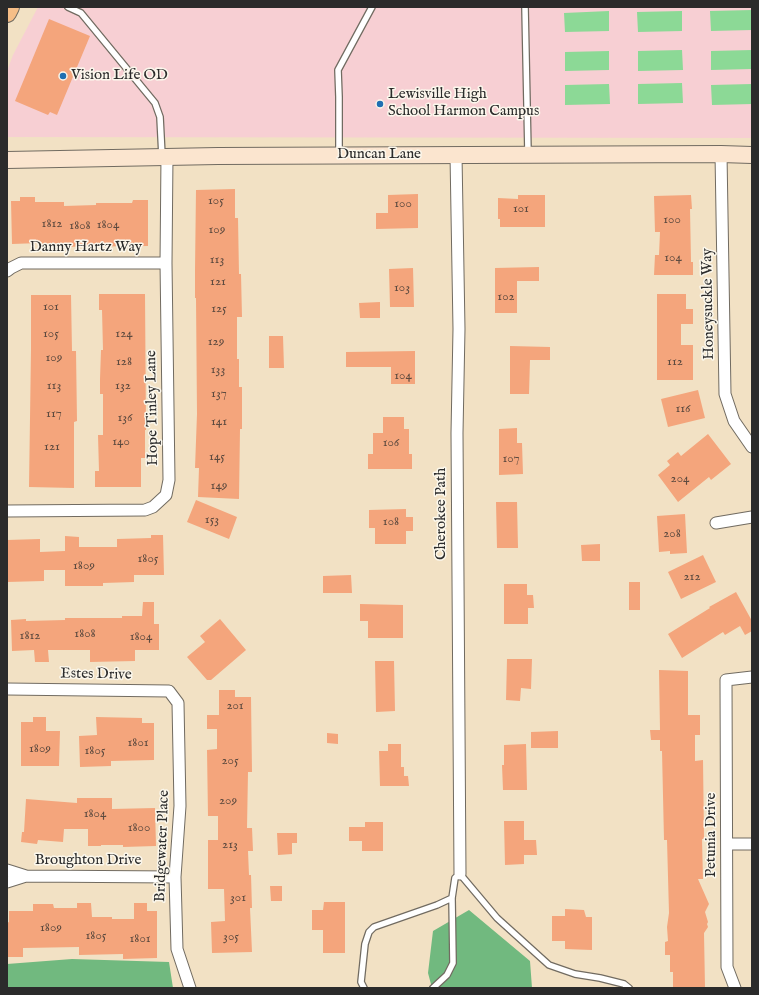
<!DOCTYPE html>
<html>
<head>
<meta charset="utf-8">
<style>
	body { margin:0 }
	#map { position:relative; width:759px; height:995px; overflow:hidden; background:#f2e1c4; font-family:"IM FELL English",serif }
	canvas { display:block }
	.frame { position:absolute; inset:0; border:8px solid #2b2b2b; pointer-events:none }
</style>
</head>
<body>
<div id="map">
<canvas width="759" height="995"></canvas>
<div class="frame"></div>
</div>
<script>
const context = document.querySelector('canvas').getContext('2d');
context.lineJoin = 'round';
function fillPath(path, color) { context.fillStyle = color; context.fill(path, 'evenodd'); }
const shape = rows => new Path2D(rows.map(r => 'M' + r).join(''));
function stroke(path, color, width, dash) { context.strokeStyle = color; context.lineWidth = width; context.lineCap = dash ? 'butt' : 'round'; context.setLineDash(dash || []); context.stroke(path); }
function drawText(font, color, halo, rows, align = 'center') {
  context.font = font + ' "IM FELL English",serif'; context.lineWidth = 3; context.setLineDash([]); context.textBaseline = 'middle'; context.strokeStyle = halo; context.fillStyle = color; for (const [text, x, y, turn = 0] of rows) {
    context.save(); context.translate(x, y); context.rotate((+turn || 0) * Math.PI / 180); context.textAlign = isNaN(turn) ? turn : align; if (halo) context.strokeText(text, 0, 0); context.fillText(text, 0, 0); context.restore();
  }
}
const built = shape([
	[38,7,752,7,752,138,7,137,7,71,13,55]
]);
const green = shape([
	[752,10,752,30,711,31,710,11],
	[609,11,609,31,565,32,564,13],
	[682,11,682,31,638,32,637,12],
	[682,50,683,70,638,71,638,51],
	[752,50,752,69,711,70,711,51],
	[609,51,609,70,565,71,565,52],
	[682,83,683,103,638,104,638,84],
	[609,84,610,104,565,105,565,85],
	[752,84,752,104,712,105,711,85]
]);
const forest = shape([
	[469,910,530,961,532,988,432,988,428,973,433,931],
	[72,959,169,962,173,988,7,988,7,964]
]);
const building = shape([
	[49,19,90,36,57,115,50,112,48,115,15,101],
	[235,189,235,218,238,218,239,274,241,274,242,317,237,317,237,359,239,359,239,387,242,387,242,429,240,429,239,499,198,497,199,468,195,468,197,414,196,298,195,298,195,270,196,190],
	[418,194,418,228,376,229,376,213,388,213,388,195],
	[518,195,545,195,545,227,500,227,500,219,498,219,498,198,518,199],
	[691,195,692,209,690,209,691,262,693,262,693,275,654,275,655,255,659,255,660,232,655,232,654,196],
	[20,197,35,197,35,202,64,202,64,206,96,205,96,203,132,203,133,200,148,200,148,246,40,247,40,243,12,244,11,201,20,201],
	[539,267,539,281,517,281,517,313,495,313,495,268],
	[413,268,414,307,390,307,389,269],
	[99,294,145,294,146,430,145,430,145,458,141,458,141,487,95,487,95,471,99,471,98,435,103,435,103,394,100,394,100,379,101,350,103,350,102,310,99,310],
	[657,294,686,294,686,309,693,309,693,324,681,324,681,345,693,345,693,380,657,380],
	[31,295,71,295,72,351,76,351,77,421,74,422,74,488,29,487,31,350],
	[380,302,380,318,360,318,359,303],
	[269,336,283,336,284,368,269,368],
	[510,346,550,347,550,360,530,360,529,394,510,394],
	[415,351,415,384,391,384,391,367,346,367,346,352],
	[698,390,705,418,668,427,661,399],
	[383,417,404,417,404,429,409,429,409,454,412,454,412,469,368,469,368,454,373,454,373,433,383,433],
	[517,428,517,443,522,443,523,474,499,475,499,429],
	[708,434,731,464,711,480,709,477,678,502,658,475,670,465,667,461,678,452,681,456],
	[196,500,237,517,229,539,187,522],
	[496,502,517,502,518,548,497,548],
	[406,509,406,517,413,517,413,531,406,531,406,544,375,544,375,528,369,528,369,510],
	[685,514,687,553,670,554,670,551,659,552,657,516],
	[151,535,163,535,164,575,134,575,134,582,103,583,103,586,65,586,65,570,44,570,44,581,7,582,7,540,40,539,40,552,65,551,65,536,79,537,79,547,117,547,117,539,151,538],
	[600,544,600,561,582,561,581,545],
	[703,555,716,582,681,599,668,572],
	[351,575,352,593,323,593,323,576],
	[629,582,640,582,640,610,629,610],
	[504,584,527,584,527,595,533,595,534,608,528,608,528,624,504,624],
	[736,592,752,621,752,631,745,635,740,626,725,635,723,632,682,658,668,634,710,608,709,607],
	[143,602,154,602,154,624,159,624,159,650,135,650,135,661,90,662,90,650,48,650,49,662,35,662,34,650,12,651,11,620,26,619,26,621,65,620,65,618,122,618,122,616,142,616],
	[360,604,403,605,403,638,368,638,368,621,360,621],
	[220,619,246,650,211,680,207,680,187,657,205,642,200,636],
	[507,659,532,659,531,689,521,688,520,701,506,700],
	[375,661,394,661,395,711,376,712],
	[659,670,688,671,688,715,700,715,700,735,695,735,695,761,703,760,704,839,702,839,703,879,698,879,709,904,705,912,708,922,707,924,708,927,704,933,705,988,673,988,673,972,670,972,670,955,665,955,665,942,668,941,667,927,669,913,667,840,664,840,662,751,660,751,660,740,651,740,650,730,660,730],
	[219,690,235,690,235,697,251,697,252,772,248,772,247,828,252,828,253,851,248,851,249,875,251,875,252,908,250,908,252,952,212,953,211,922,225,921,224,889,208,889,208,840,218,840,218,816,208,816,207,750,217,749,217,729,207,729,207,715,219,715],
	[33,717,46,717,46,731,60,731,59,766,21,766,21,722,33,722],
	[96,717,142,718,142,723,154,723,154,760,111,761,111,766,80,767,79,736,97,735],
	[558,731,558,748,531,748,531,732],
	[327,733,338,734,338,744,327,743],
	[388,744,401,744,401,767,404,767,404,776,408,776,409,786,380,786,379,751,388,751],
	[526,744,527,790,503,790,502,765,504,765,504,745],
	[77,798,112,798,112,809,155,808,156,846,123,847,123,845,101,845,101,846,88,846,88,829,64,829,63,842,38,840,37,844,21,842,22,832,24,832,26,799,77,803],
	[504,821,524,821,524,840,536,840,537,855,524,855,524,864,505,865],
	[365,822,383,822,383,851,362,851,362,841,349,841,349,827,365,827],
	[277,833,297,833,297,843,292,843,292,854,278,855],
	[270,886,282,886,282,901,271,901],
	[324,902,345,902,345,953,323,953,323,930,312,930,312,910,323,910],
	[77,903,91,903,92,917,112,917,112,919,134,919,134,903,147,903,147,911,157,911,157,958,123,959,123,954,79,955,79,947,23,948,23,957,7,957,7,923,9,922,9,911,33,911,33,904,53,904,54,908,77,908],
	[565,909,584,910,586,917,592,917,592,950,565,949,565,941,552,941,552,916,565,916]
]);
const lane = shape([
	[68,7,81,13,155,103,160,117,162,156],
	[525,7,528,153],
	[339,155,339,97,338,70,372,7],
	[364,988,361,982,365,944,369,932,374,927,437,905,452,898],
	[433,988,447,975,453,963,452,898,455,878,460,874,497,918,549,965,575,974,600,978,624,984,629,988]
]);
const street = shape([
	[721,154,725,394,734,421,752,447],
	[456,155,459,329,457,433,460,874],
	[7,271,11,268,21,263,166,263],
	[7,511,145,510,153,507,166,495,169,480,166,263,167,156],
	[716,523,752,517],
	[7,689,169,691,178,703,180,806,175,877,177,949,190,988],
	[727,844,752,844],
	[7,870,26,876],
	[7,882,26,876,175,877],
	[735,988,727,967,726,680,752,677]
]);
const secondary = shape([
	[7,160,218,156,721,154,752,155]
]);
const primary = shape([
	[7,13,10,7]
]);
const markers = [
	[63,76,4,"#1f6fb2"],
	[380,104,4,"#1f6fb2"]
];
const numberNames = [
	["105",216,201],
	["100",403,204],
	["101",521,209],
	["100",672,220],
	["1812",52,224],
	["1804",108,225],
	["1808",80,226],
	["109",217,230],
	["104",673,258],
	["113",217,260],
	["121",218,282],
	["103",402,288],
	["102",506,297],
	["101",51,307],
	["125",219,309],
	["105",51,334],
	["124",124,334],
	["129",216,342],
	["109",54,358],
	["128",124,362],
	["112",675,362],
	["133",218,370],
	["104",403,376],
	["113",54,386],
	["132",123,386],
	["137",219,394],
	["116",683,409],
	["117",54,414],
	["136",125,418],
	["141",219,422],
	["140",121,442],
	["106",391,443],
	["121",52,447],
	["145",217,457],
	["107",511,459],
	["204",680,479],
	["149",219,486],
	["153",212,520],
	["108",391,522],
	["208",672,534],
	["1805",148,559],
	["1809",84,566],
	["212",692,577],
	["1808",85,634],
	["1812",30,636],
	["1804",141,637],
	["201",235,706],
	["1801",138,743],
	["1809",40,749],
	["1805",95,751],
	["205",230,761],
	["209",228,801],
	["1804",95,814],
	["1800",139,828],
	["213",230,845],
	["301",238,898],
	["1809",51,928],
	["1805",96,936],
	["305",231,937],
	["1801",140,939]
];
const poiNames = [
	["Vision Life OD",71,76],
	["Lewisville High",388,95],
	["School Harmon Campus",388,112]
];
const streetNames = [
	["Duncan Lane",379,155],
	["Danny Hartz Way",86,248],
	["Honeysuckle Way",709,304,-91],
	["Hope Tinley Lane",153,408,-91],
	["Cherokee Path",442,514,-90],
	["Estes Drive",96,675,1],
	["Petunia Drive",712,835,-90],
	["Bridgewater Place",163,846,-88],
	["Broughton Drive",88,861]
];
fillPath(built, '#f7cfd3');
fillPath(green, '#8cd996');
fillPath(forest, '#71b97f');
fillPath(building, '#f4a57c');
stroke(lane, '#716b61', 8);
stroke(street, '#716b61', 13);
stroke(secondary, '#716b61', 18);
stroke(primary, '#716b61', 20);
stroke(lane, '#fff', 5.5);
stroke(street, '#fff', 11);
stroke(secondary, '#fbe5cf', 16);
stroke(primary, '#f6be87', 18);
for (const [x, y, r, color] of markers) { const dot = new Path2D(); dot.arc(x, y, r, 0, 2 * Math.PI); context.fillStyle = color; context.fill(dot); stroke(dot, '#fbf7ec', 1.5); }
drawText('13px', '#5d4a3f', null, numberNames);
drawText('15px', '#2b2b2b', '#fbf7ec', poiNames, 'left');
drawText('15px', '#2b2b2b', '#fbf7ec', streetNames);
</script>
</body>
</html>
